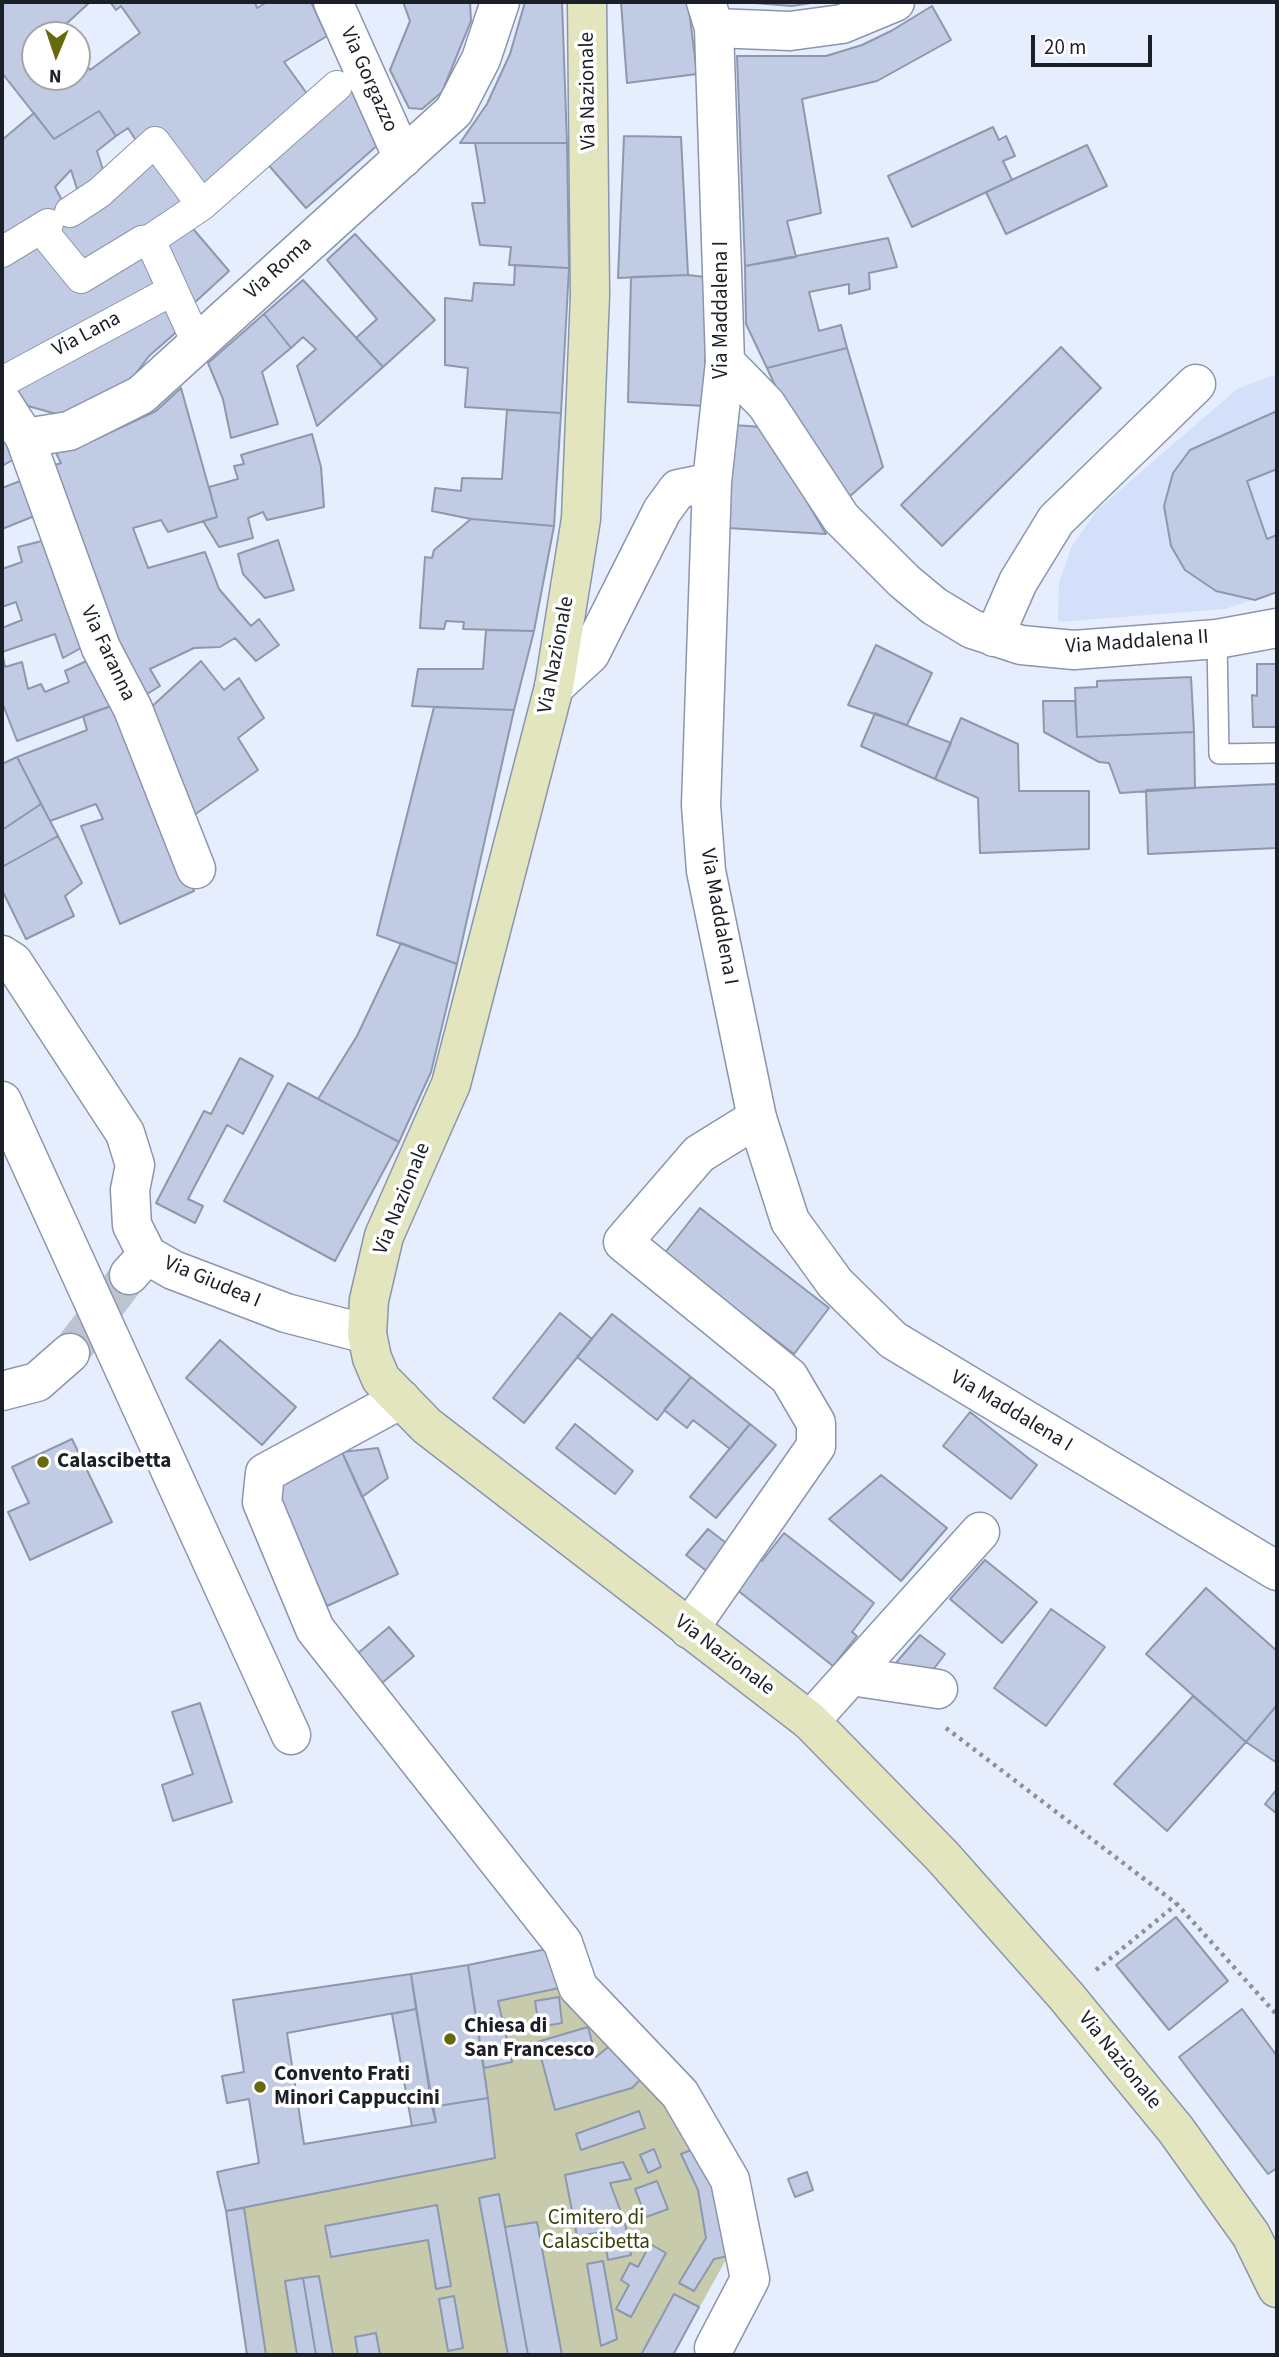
<!DOCTYPE html>
<html>
<head>
<meta charset="utf-8">
<style>
	body { margin:0 }
	#map { position:relative; width:1279px; height:2357px; overflow:hidden; background:#e6edfc; font-family:"Source Sans 3",sans-serif }
	canvas { display:block }
	.frame { position:absolute; inset:0; border:4px solid #1b1f27; pointer-events:none }
	.north { position:absolute; left:21px; top:21px; width:70px; height:70px; box-sizing:border-box; background:#fff; border:2px solid #a4a5a9; border-radius:50%; rotate:182deg; font-size:19px; font-weight:700; line-height:28px; text-align:center; color:#1b1f27 }
	.north::after { content:''; display:block; margin:auto; width:24px; height:32px; background:#666a0a; clip-path:polygon(50% 0,100% 100%,50% 72%,0 100%) }
	.scale { position:absolute; left:1031px; top:35px; width:121px; height:32px; box-sizing:border-box; border:4px solid #1b1f27; border-top:0; padding-left:9px; font-size:21px; line-height:24px; white-space:nowrap; color:#1b1f27; -webkit-text-stroke:5px #fff; paint-order:stroke }
</style>
</head>
<body>
<div id="map">
<canvas width="1279" height="2357"></canvas>
<div class="frame"></div>
<div class="north">N</div>
<div class="scale">20 m</div>
</div>
<script>
const context = document.querySelector('canvas').getContext('2d');
context.lineJoin = 'round';
function fillPath(path, color) { context.fillStyle = color; context.fill(path, 'evenodd'); }
const shape = rows => new Path2D(rows.map(r => 'M' + r).join(''));
function stroke(path, color, width, dash) { context.strokeStyle = color; context.lineWidth = width; context.lineCap = dash ? 'butt' : 'round'; context.setLineDash(dash || []); context.stroke(path); }
function drawText(font, color, halo, rows, align = 'center') {
  context.font = font + ' "Source Sans 3",sans-serif'; context.lineWidth = 7; context.setLineDash([]); context.textBaseline = 'middle'; context.strokeStyle = halo; context.fillStyle = color; for (const [text, x, y, turn = 0] of rows) {
    context.save(); context.translate(x, y); context.rotate((+turn || 0) * Math.PI / 180); context.textAlign = isNaN(turn) ? turn : align; if (halo) context.strokeText(text, 0, 0); context.fillText(text, 0, 0); context.restore();
  }
}
const built = shape([
	[1277,374,1277,592,1225,609,1058,622,1059,582,1072,546,1097,510,1237,389]
]);
const green = shape([
	[552,1948,674,2100,728,2256,673,2355,247,2355,226,2211,495,2158,468,1965]
]);
const building = shape([
	[2,2,90,2,65,25,73,35,35,35,35,77,77,77,77,51,90,70,140,33,121,6,116,10,110,2,255,2,257,8,267,2,311,2,327,36,284,62,308,95,205,188,137,142,128,128,116,136,99,111,54,139,2,73,2,2],
	[403,2,470,2,471,21,442,92,422,109,409,108,390,70,410,21,403,2],
	[525,2,562,2,567,143,460,143,487,104,510,54,525,2],
	[621,2,688,2,697,74,627,83,621,2],
	[742,2,811,2,811,3,792,6,742,2],
	[932,6,951,40,877,81,802,99,821,213,787,221,796,257,745,266,737,56,826,56,862,45,891,31,932,6],
	[353,90,380,143,306,208,265,161,353,90],
	[99,111,116,136,97,151,105,176,79,195,71,170,55,187,65,206,151,155,192,203,80,266,43,219,2,243,2,140,34,113,54,139,99,111],
	[993,127,999,140,1006,136,1015,156,1003,161,1012,180,912,227,888,176,993,127],
	[624,136,681,137,688,275,618,278,624,136],
	[475,143,567,143,569,268,509,265,511,247,480,245,472,203,485,203,475,143],
	[1087,145,1107,186,1006,234,986,192,1087,145],
	[189,224,229,271,192,305,163,242,189,224],
	[355,234,435,320,383,367,356,338,377,319,327,260,355,234],
	[888,238,897,267,869,273,870,289,849,294,849,284,809,292,819,331,841,325,847,348,767,368,746,324,745,266,888,238],
	[39,240,81,288,144,248,160,285,2,374,2,262,39,240],
	[515,265,569,268,561,413,465,407,468,368,445,365,445,298,472,301,474,283,514,285,515,265],
	[688,275,705,277,706,406,628,402,631,277,688,275],
	[303,280,383,367,317,426,297,366,316,349,303,337,291,348,264,314,303,280],
	[168,303,181,328,149,356,131,380,60,415,28,406,12,385,168,303],
	[264,314,291,348,262,372,278,424,231,438,223,399,208,363,264,314],
	[1061,347,1101,388,942,546,901,505,1061,347],
	[847,348,883,467,849,497,779,394,767,368,847,348],
	[181,388,217,517,168,532,161,520,133,528,148,568,205,552,219,589,251,626,259,619,279,645,256,661,235,638,220,647,194,648,150,669,160,686,139,699,46,468,61,463,56,453,94,440,156,411,181,388],
	[507,410,561,413,554,526,471,519,432,511,435,488,461,491,462,478,502,479,507,410],
	[1277,411,1277,469,1247,481,1267,539,1277,535,1277,592,1255,600,1216,591,1185,570,1171,546,1164,506,1173,473,1190,450,1277,411],
	[733,425,763,427,826,534,728,528,733,425],
	[312,434,321,467,324,507,267,520,263,512,248,518,253,538,219,547,203,521,217,517,209,487,238,479,234,466,244,464,241,455,312,434],
	[2,435,16,458,2,466,2,435],
	[28,478,42,513,2,529,2,488,28,478],
	[471,519,554,526,534,631,463,629,464,622,446,621,444,629,420,628,425,557,432,558,434,550,471,519],
	[54,538,90,643,63,658,55,634,2,652,5,667,22,662,28,689,41,684,45,692,69,682,65,671,93,658,119,703,17,741,2,702,2,628,22,620,16,602,2,607,2,569,22,562,18,547,54,538],
	[278,540,294,590,265,598,243,574,238,554,278,540],
	[486,630,534,631,514,710,412,706,418,669,483,669,486,630],
	[876,645,932,673,907,725,848,705,876,645],
	[201,661,224,690,239,678,264,718,238,738,258,770,190,818,146,712,201,661],
	[1257,664,1277,664,1277,727,1253,727,1252,695,1257,696,1257,664],
	[1191,677,1194,732,1077,737,1075,688,1097,687,1097,681,1191,677],
	[1043,701,1075,701,1077,737,1194,732,1195,788,1120,793,1109,763,1099,762,1044,732,1043,701],
	[119,703,149,789,194,891,120,924,81,826,103,819,96,804,50,821,17,757,87,730,83,716,119,703],
	[434,707,514,710,457,964,377,935,434,707],
	[875,713,951,743,935,779,861,746,875,713],
	[961,718,1018,744,1019,791,1089,791,1089,849,980,853,978,798,935,779,961,718],
	[17,757,41,804,2,830,2,764,17,757],
	[1277,784,1277,848,1148,854,1146,790,1277,784],
	[41,804,58,836,2,867,2,830,41,804],
	[58,836,82,883,65,896,74,916,26,939,2,890,2,867,58,836],
	[401,943,457,964,431,1072,399,1142,318,1099,357,1036,401,943],
	[240,1058,273,1076,243,1134,227,1125,188,1199,203,1206,195,1223,156,1203,204,1111,211,1114,240,1058],
	[288,1083,399,1142,335,1261,224,1201,288,1083],
	[700,1208,829,1308,794,1354,664,1254,700,1208],
	[560,1313,592,1339,524,1423,493,1398,560,1313],
	[612,1314,691,1377,657,1420,577,1357,612,1314],
	[220,1340,296,1407,262,1445,186,1378,220,1340],
	[691,1377,750,1424,730,1449,693,1420,687,1428,664,1410,691,1377],
	[970,1412,1037,1465,1011,1499,943,1446,970,1412],
	[575,1424,633,1471,615,1494,556,1448,575,1424],
	[750,1424,776,1445,716,1518,690,1497,750,1424],
	[72,1439,112,1522,30,1560,8,1512,29,1503,12,1467,72,1439],
	[378,1448,388,1478,362,1497,342,1452,378,1448],
	[342,1452,398,1574,327,1606,271,1485,342,1452],
	[881,1475,947,1528,901,1581,829,1519,881,1475],
	[708,1529,730,1546,709,1573,686,1555,708,1529],
	[784,1533,874,1603,852,1632,857,1636,833,1666,731,1585,755,1554,762,1561,784,1533],
	[985,1560,1037,1602,1002,1643,950,1599,985,1560],
	[1206,1588,1277,1651,1277,1705,1246,1742,1146,1654,1206,1588],
	[1051,1609,1105,1647,1046,1726,994,1688,1051,1609],
	[389,1627,414,1656,382,1683,357,1654,389,1627],
	[920,1635,945,1654,930,1674,895,1664,920,1635],
	[1193,1696,1246,1742,1167,1831,1114,1784,1193,1696],
	[200,1703,232,1802,173,1821,162,1785,193,1774,172,1712,200,1703],
	[1277,1705,1277,1763,1246,1742,1277,1705],
	[1277,1789,1277,1814,1265,1804,1277,1789],
	[1176,1917,1228,1981,1169,2030,1116,1965,1176,1917],
	[552,1948,559,1988,498,2001,512,2062,484,2068,468,1965,552,1948],
	[468,1965,488,2098,432,2107,411,1974,468,1965],
	[411,1974,416,2009,287,2033,304,2144,436,2122,432,2107,488,2098,495,2158,226,2211,217,2172,259,2163,249,2099,227,2103,222,2076,244,2072,233,2000,411,1974],
	[559,1997,562,2023,539,2027,535,2001,559,1997],
	[416,2009,436,2122,412,2126,392,2014,416,2009],
	[1242,2009,1277,2056,1277,2168,1268,2174,1179,2057,1242,2009],
	[588,2027,596,2057,613,2043,646,2074,632,2088,555,2110,537,2042,588,2027],
	[639,2111,645,2128,581,2150,576,2134,639,2111],
	[696,2148,714,2186,728,2256,714,2259,694,2291,679,2283,706,2238,698,2190,681,2154,696,2148],
	[654,2149,661,2167,648,2173,640,2155,654,2149],
	[623,2162,631,2179,610,2183,625,2223,631,2255,608,2260,603,2232,577,2236,565,2175,623,2162],
	[807,2172,813,2190,795,2197,788,2179,807,2172],
	[657,2181,668,2209,646,2217,635,2189,657,2181],
	[499,2194,505,2227,528,2355,508,2355,479,2198,499,2194],
	[437,2205,451,2286,436,2289,428,2240,331,2257,325,2226,437,2205],
	[244,2208,266,2355,247,2355,226,2211,244,2208],
	[537,2222,562,2355,528,2355,505,2227,537,2222],
	[650,2244,666,2253,631,2317,616,2309,629,2285,621,2280,630,2263,638,2267,650,2244],
	[603,2261,617,2339,601,2346,587,2264,603,2261],
	[319,2276,333,2355,316,2355,303,2278,319,2276],
	[303,2278,316,2355,297,2355,285,2281,303,2278],
	[674,2294,699,2307,673,2355,641,2355,674,2294],
	[454,2296,463,2348,448,2351,439,2299,454,2296],
	[376,2333,380,2355,358,2355,355,2337,376,2333]
]);
const minorTunnel = shape([
	[70,1353,129,1275]
]);
const path = shape([
	[946,1728,1177,1904,1277,2015],
	[1096,1970,1177,1904]
]);
const service = shape([
	[1217,639,1219,754,1277,753]
]);
const pedestrian = shape([
	[202,205,337,86],
	[70,212,99,193,155,142,202,205,150,240],
	[41,229,81,278,142,241,150,240,197,343],
	[2,252,48,224],
	[2,382,173,290]
]);
const minor = shape([
	[333,2,403,158],
	[714,28,790,31,842,24,895,2],
	[725,362,766,404,841,518,904,581,934,606,972,629,1021,645,1074,650,1217,639,1277,628],
	[25,438,101,648,133,709,196,869],
	[994,637,1018,582,1056,520,1196,384],
	[2,1101,291,1735],
	[129,1275,147,1255],
	[2,1391,37,1382,70,1353],
	[401,1399,265,1473,262,1502,315,1629,563,1943,578,1987,680,2094,730,2180,750,2279,714,2348],
	[689,1629,816,1446,816,1423,789,1377,623,1242,699,1154,757,1118],
	[851,1676,938,1689],
	[810,1721,980,1532]
]);
const tertiary = shape([
	[706,2,714,28,725,362,712,482,701,805,706,871,757,1118,790,1221,835,1283,893,1340,1277,1571],
	[2,402,25,438,69,431,141,395,454,111,481,59,500,2],
	[554,687,590,654,662,511,678,489,712,482],
	[2,955,13,962,125,1133,135,1165,130,1190,132,1225,147,1255,173,1270,286,1313,367,1334]
]);
const secondary = shape([
	[587,2,590,295,581,519,554,687,451,1084,384,1236,369,1300,367,1334,372,1358,381,1379,427,1426,810,1721,943,1857,1066,1996,1176,2130,1251,2235,1277,2288]
]);
const markers = [
	[43,1462,7,"#666a0a"],
	[450,2039,7,"#666a0a"],
	[260,2087,7,"#666a0a"]
];
const streetNames = [
	["Via Gorgazzo",368,80,66],
	["Via Nazionale",589,91,-91],
	["Via Roma",279,269,-42],
	["Via Maddalena I",722,310,-90],
	["Via Lana",87,335,-28],
	["Via Maddalena II",1137,643,-4],
	["Via Faranna",107,654,65],
	["Via Nazionale",557,655,-79],
	["Via Maddalena I",718,917,80],
	["Via Nazionale",403,1199,-68],
	["Via Giudea I",212,1283,23],
	["Via Maddalena I",1011,1412,31],
	["Via Nazionale",724,1656,37],
	["Via Nazionale",1119,2061,51]
];
const poiNames = [
	["Calascibetta",57,1462],
	["Chiesa di",464,2027],
	["San Francesco",464,2051],
	["Convento Frati",274,2075],
	["Minori Cappuccini",274,2099]
];
const parkNames = [
	["Cimitero di",596,2219],
	["Calascibetta",596,2243]
];
fillPath(built, '#d4e0f9');
fillPath(green, '#c7cbac');
fillPath(building, '#c1cce4');
stroke(building, '#8d98ae', 2);
stroke(minorTunnel, '#bdc4d1', 38, [38, 19]);
stroke(service, '#8b96ad', 22);
stroke(pedestrian, '#8b96ad', 32);
stroke(minor, '#8b96ad', 41);
stroke(tertiary, '#8b96ad', 41);
stroke(secondary, '#8b96ad', 41);
stroke(path, '#8b909c', 4.5, [3.5, 5]);
stroke(service, '#fff', 19);
stroke(pedestrian, '#fff', 30);
stroke(minor, '#fff', 38);
stroke(tertiary, '#fff', 38);
stroke(secondary, '#e3e5be', 38);
for (const [x, y, r, color] of markers) { const dot = new Path2D(); dot.arc(x, y, r, 0, 2 * Math.PI); context.fillStyle = color; context.fill(dot); stroke(dot, '#fff', 2.5); }
drawText('21px', '#1b1f27', '#fff', streetNames);
drawText('bold 21px', '#1b1f27', '#fff', poiNames, 'left');
drawText('21px', '#3d3f0b', '#fff', parkNames);
</script>
</body>
</html>
